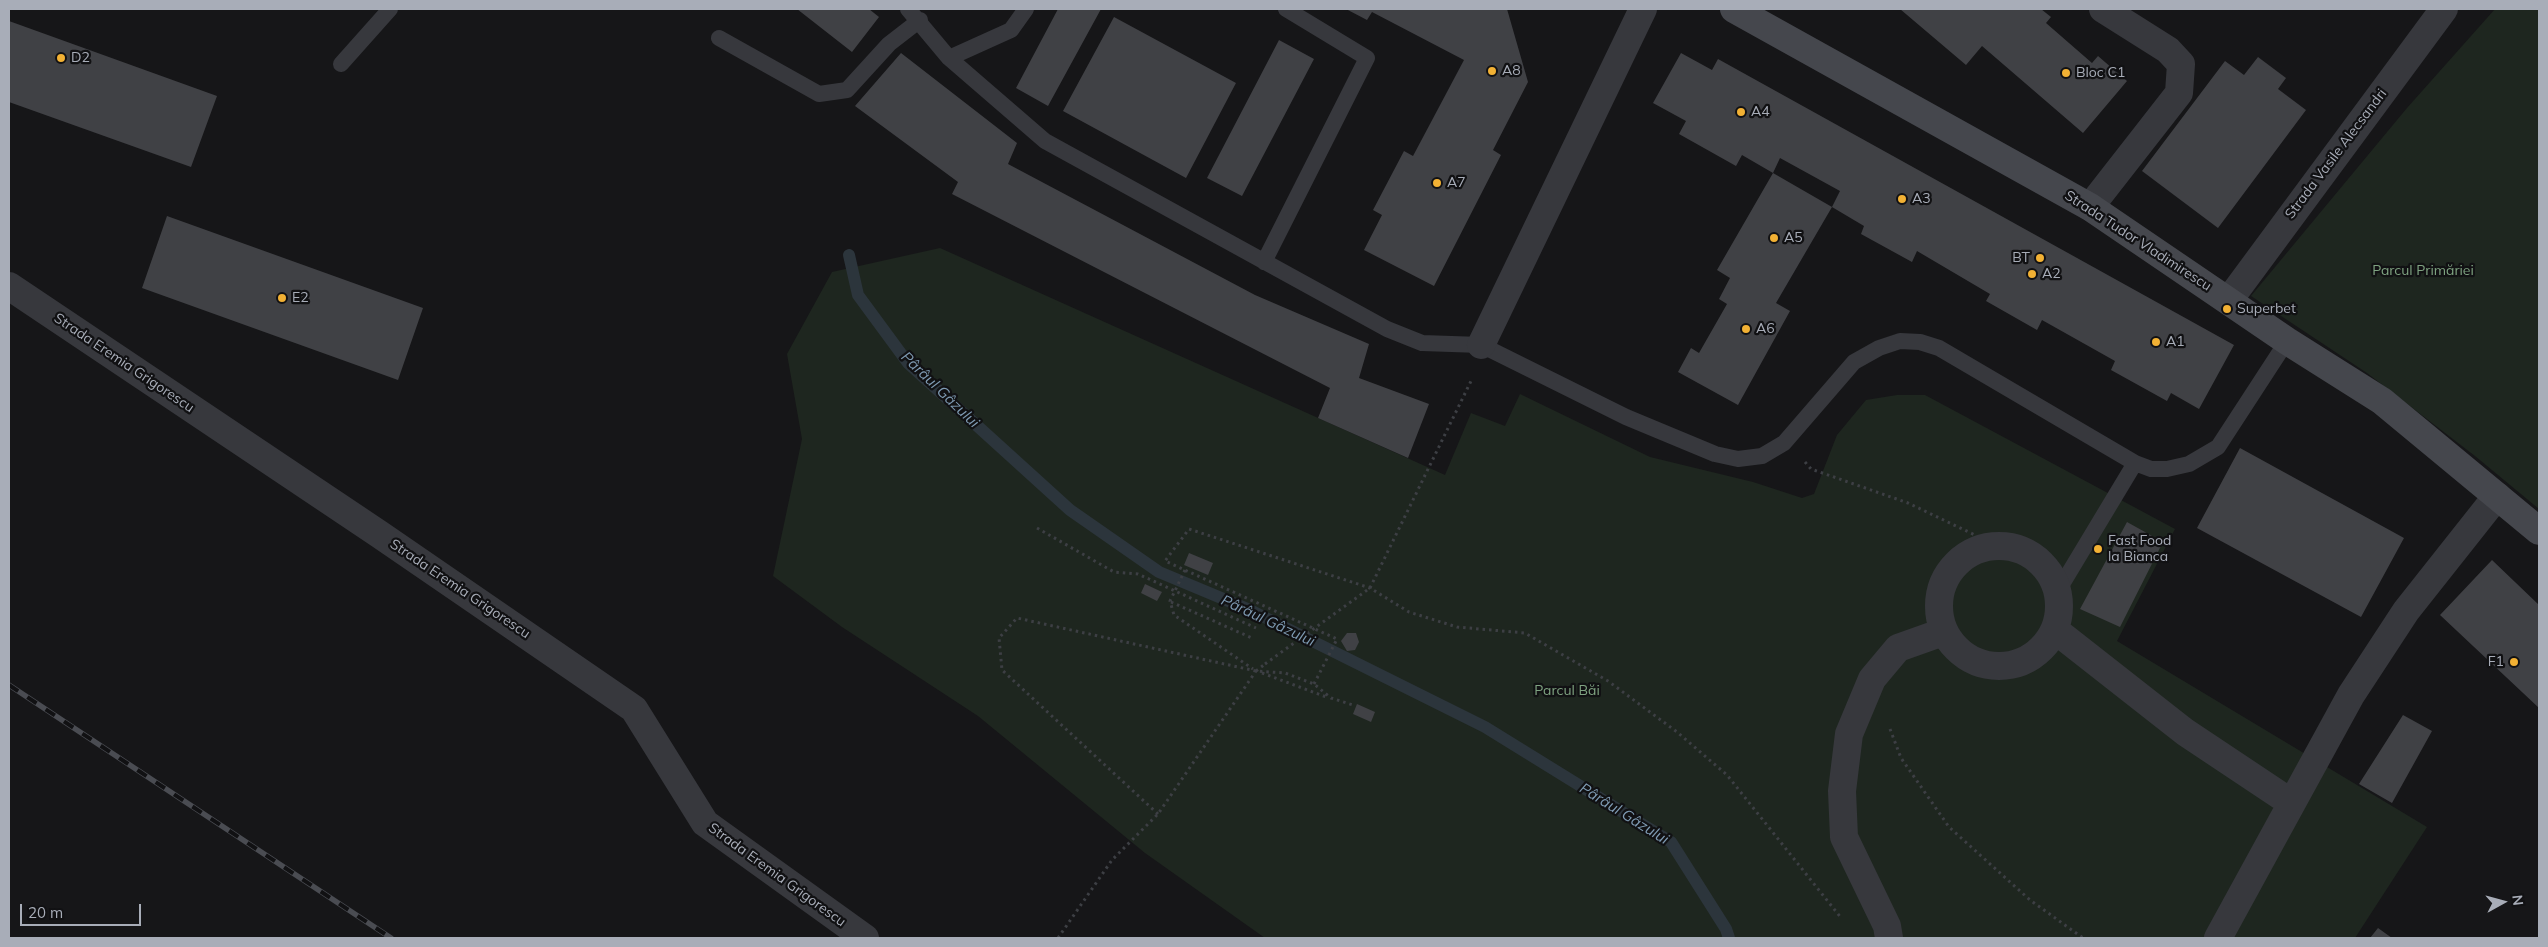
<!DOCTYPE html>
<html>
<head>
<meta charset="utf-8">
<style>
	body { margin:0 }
	#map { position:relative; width:2548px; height:947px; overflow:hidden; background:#161618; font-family:Mulish,sans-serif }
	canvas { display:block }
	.frame { position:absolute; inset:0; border:10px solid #a8adb8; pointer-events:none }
	.north { position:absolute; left:2478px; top:877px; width:50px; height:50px; -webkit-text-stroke:4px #111113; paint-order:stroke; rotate:83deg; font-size:14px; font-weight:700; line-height:20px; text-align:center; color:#a8adb8 }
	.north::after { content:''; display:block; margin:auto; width:18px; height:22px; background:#a8adb8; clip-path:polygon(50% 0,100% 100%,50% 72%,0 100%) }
	.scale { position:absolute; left:20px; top:904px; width:121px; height:22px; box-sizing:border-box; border:2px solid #a8adb8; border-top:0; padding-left:6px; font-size:15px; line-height:18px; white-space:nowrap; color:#a8adb8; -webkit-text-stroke:4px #111113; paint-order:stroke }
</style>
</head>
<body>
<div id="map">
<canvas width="2548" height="947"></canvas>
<div class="frame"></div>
<div class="north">N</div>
<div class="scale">20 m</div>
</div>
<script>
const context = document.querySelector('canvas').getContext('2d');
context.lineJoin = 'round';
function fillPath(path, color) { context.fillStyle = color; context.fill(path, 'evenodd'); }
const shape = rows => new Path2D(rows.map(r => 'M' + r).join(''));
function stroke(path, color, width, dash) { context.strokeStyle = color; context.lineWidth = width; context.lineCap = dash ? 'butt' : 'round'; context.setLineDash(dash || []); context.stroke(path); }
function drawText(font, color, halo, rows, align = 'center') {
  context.font = font + ' Mulish,sans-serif'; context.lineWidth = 4.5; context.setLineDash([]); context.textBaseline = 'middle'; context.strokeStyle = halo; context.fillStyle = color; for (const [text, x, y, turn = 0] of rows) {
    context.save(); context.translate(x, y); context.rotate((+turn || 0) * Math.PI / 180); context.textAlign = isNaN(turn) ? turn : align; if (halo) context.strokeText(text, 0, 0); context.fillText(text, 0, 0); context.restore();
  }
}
const green = shape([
	[2495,9,2539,9,2539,509,2475,456,2367,373,2251,296,2407,108],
	[940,248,1445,475,1471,413,1505,426,1520,394,1650,457,1753,482,1802,498,1814,494,1837,435,1866,400,1897,395,1925,395,2175,529,2117,641,2427,827,2355,938,1265,938,1145,853,978,716,842,627,773,576,802,439,787,354,832,272]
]);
const stream = shape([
	[849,255,858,295,908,363,1070,510,1159,572,1250,610,1485,727,1671,842,1726,929,1729,938]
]);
const building = shape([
	[797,9,869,9,879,17,852,52],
	[1058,9,1101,9,1048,106,1016,88],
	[1346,9,1507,9,1528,82,1493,150,1501,155,1434,286,1364,250,1382,215,1373,210,1404,151,1413,156,1464,60,1372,12,1367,20],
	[1900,9,2041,9,2051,17,2046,23,2092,63,2098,56,2127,81,2083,133,1982,46,1966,65],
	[1114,17,1236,83,1186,178,1063,111],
	[9,21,217,96,191,167,9,102],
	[1279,40,1314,59,1242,196,1207,178],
	[901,53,1017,143,1008,164,1255,295,1369,344,1359,378,1429,404,1408,458,1318,418,1330,388,952,194,958,182,855,106],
	[1681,53,1712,70,1718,59,2234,345,2199,409,2171,393,2167,401,2111,370,2115,361,2042,320,2037,330,1986,301,1990,294,1917,251,1912,262,1861,234,1864,226,1832,207,1840,191,1780,158,1773,173,1742,155,1736,166,1679,134,1686,121,1653,103],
	[2258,57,2286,78,2278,89,2306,110,2218,228,2142,171,2225,61,2244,75],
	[1773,173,1832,207,1776,303,1790,311,1738,405,1678,372,1691,348,1699,353,1727,304,1719,299,1730,278,1717,270],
	[167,216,423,308,398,380,142,288],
	[2240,448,2404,538,2361,617,2197,528],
	[2127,522,2163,542,2120,627,2080,609],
	[1189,553,1213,563,1208,575,1184,565],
	[2492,560,2539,605,2539,708,2440,615],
	[1145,584,1162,592,1157,601,1141,593],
	[1347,633,1356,633,1359,642,1355,650,1347,651,1341,641],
	[1357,704,1375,712,1371,722,1353,714],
	[2403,715,2432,731,2392,803,2359,784],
	[2378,928,2392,938,2370,938]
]);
const path = shape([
	[1805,462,1811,469,1908,503,1977,536,1989,547],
	[1037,528,1114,572,1138,574,1256,628],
	[1185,570,1170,601,1174,615,1253,669],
	[1370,588,1472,379],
	[1171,602,1252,638],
	[1256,671,1265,664],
	[1262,673,1329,698],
	[1314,684,1337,639,1165,561,1189,529,1370,588,1409,612,1457,627,1525,633,1608,681,1677,732,1727,775,1842,919],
	[1890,729,1901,758,1949,827,2030,900,2083,938],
	[1158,814,1002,670,999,638,1017,618,1256,671,1285,673,1314,684,1331,698,1353,705],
	[1058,938,1112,860,1158,814,1256,671]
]);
const lane = shape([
	[908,9,949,58,1045,141,1387,329,1422,343,1481,345,1626,417,1715,454,1738,459,1762,456,1784,443,1854,362,1879,348,1900,341,1920,342,1939,348,2135,463,2151,469,2167,469,2189,464,2218,447,2287,341],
	[719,38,819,94,847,90,889,44,920,20],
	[949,58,1011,30,1026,9],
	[341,64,390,9],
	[1264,262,1367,58,1286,9],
	[2058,591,2135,463]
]);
const street = shape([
	[2090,207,2179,93,2181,64,2168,50,2103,9],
	[9,286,379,534,634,709,705,823,865,938],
	[2229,300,2444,9],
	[1481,345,1643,9],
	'1939 606a60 60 0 1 1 120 0a60 60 0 1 1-120 0Z',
	[2055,630,2185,732,2290,802],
	[1889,938,1887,926,1844,837,1842,791,1849,734,1872,679,1898,648,1943,632],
	[2218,938,2351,695,2406,611,2497,496]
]);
const secondary = shape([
	[1734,9,2090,207,2287,341,2382,401,2539,531]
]);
const rail = shape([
	[9,685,391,938]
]);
const pathBridge = shape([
	[1265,664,1370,588]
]);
const markers = [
	[61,58,5,"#f2b134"],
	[1492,71,5,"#f2b134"],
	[2066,73,5,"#f2b134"],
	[1741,112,5,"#f2b134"],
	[1437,183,5,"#f2b134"],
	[1902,199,5,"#f2b134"],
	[1774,238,5,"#f2b134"],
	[2040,258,5,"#f2b134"],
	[2032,274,5,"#f2b134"],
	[282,298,5,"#f2b134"],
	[2227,309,5,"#f2b134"],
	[1746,329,5,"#f2b134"],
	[2156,342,5,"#f2b134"],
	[2098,549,5,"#f2b134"],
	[2514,662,5,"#f2b134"]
];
const poiNames = [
	["D2",71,58],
	["A8",1502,71],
	["Bloc C1",2076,73],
	["A4",1751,112],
	["A7",1447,183],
	["A3",1912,199],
	["A5",1784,238],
	["BT",2030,258,"right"],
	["A2",2042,274],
	["E2",292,298],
	["Superbet",2237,309],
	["A6",1756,329],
	["A1",2166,342],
	["Fast Food",2108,541],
	["la Bianca",2108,557],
	["F1",2504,662,"right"]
];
const streetNames = [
	["Strada Vasile Alecsandri",2336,154,-53],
	["Strada Tudor Vladimirescu",2138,241,33],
	["Strada Eremia Grigorescu",124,363,34],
	["Strada Eremia Grigorescu",460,589,34],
	["Strada Eremia Grigorescu",777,875,36]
];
const parkNames = [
	["Parcul Primăriei",2423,271],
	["Parcul Băi",1567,691]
];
const waterNames = [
	["Pârâul Gâzului",940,390,44],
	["Pârâul Gâzului",1268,621,25],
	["Pârâul Gâzului",1624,814,32]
];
fillPath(green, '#1e261f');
stroke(stream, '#2c353c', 12);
fillPath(building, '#404145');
stroke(path, '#3d3f44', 3, [2.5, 4]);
stroke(lane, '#37383d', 16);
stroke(street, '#37383d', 28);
stroke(secondary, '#45474d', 28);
stroke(rail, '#4a4c52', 5.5);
stroke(rail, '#111113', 4, [11]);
stroke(pathBridge, '#3d3f44', 3, [2.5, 4]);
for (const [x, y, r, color] of markers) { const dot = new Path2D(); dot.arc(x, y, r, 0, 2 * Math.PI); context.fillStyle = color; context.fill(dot); stroke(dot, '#111113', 2); }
drawText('14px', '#a8adb8', '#111113', poiNames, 'left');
drawText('14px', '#a8adb8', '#111113', streetNames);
drawText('14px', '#7fa381', '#111113', parkNames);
drawText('italic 15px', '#7f9bb3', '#111113', waterNames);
</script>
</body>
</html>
